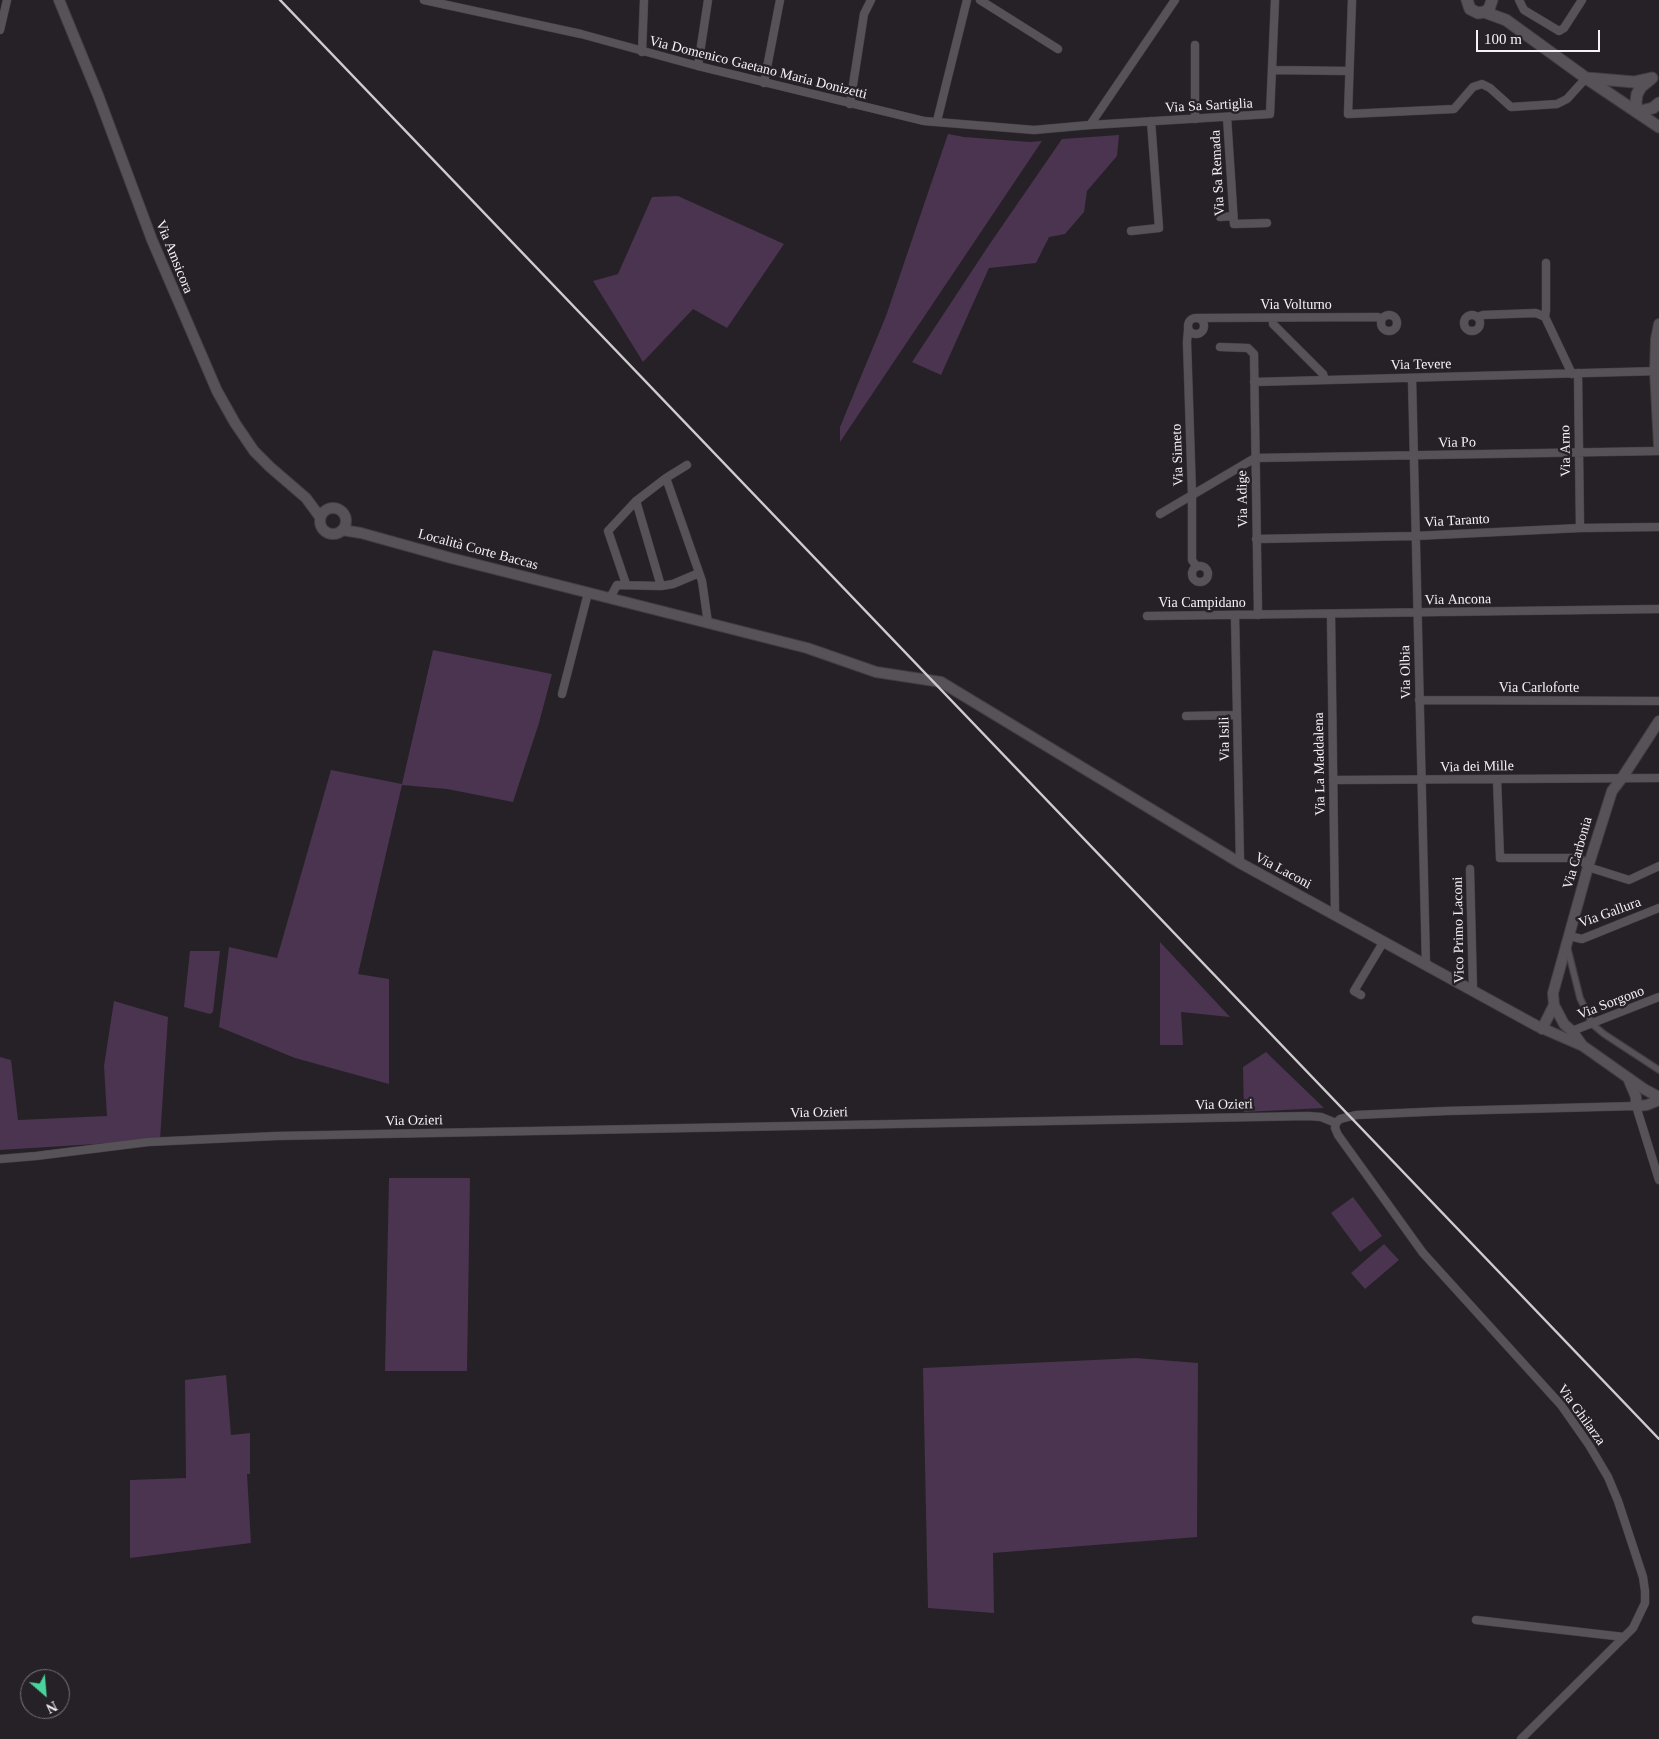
<!DOCTYPE html>
<html>
<head>
<meta charset="utf-8">
<style>
	body { margin:0 }
	#map { position:relative; width:1659px; height:1739px; overflow:hidden; background:#252126; font-family:"Times New Roman",serif }
	canvas { display:block }
	.north { position:absolute; left:20px; top:1669px; width:50px; height:50px; box-sizing:border-box; background:#252126; border:1px solid #787579; border-radius:50%; rotate:153deg; font-size:14px; font-weight:700; line-height:20px; text-align:center; color:#f5f2f6 }
	.north::after { content:''; display:block; margin:auto; width:18px; height:22px; background:#49d49d; clip-path:polygon(50% 0,100% 100%,50% 72%,0 100%) }
	.scale { position:absolute; left:1476px; top:30px; width:124px; height:22px; box-sizing:border-box; border:2px solid #f5f2f6; border-top:0; padding-left:6px; font-size:15px; line-height:18px; white-space:nowrap; color:#f5f2f6; -webkit-text-stroke:4px #252126; paint-order:stroke }
</style>
</head>
<body>
<div id="map">
<canvas width="1659" height="1739"></canvas>
<div class="north">N</div>
<div class="scale">100 m</div>
</div>
<script>
const context = document.querySelector('canvas').getContext('2d');
context.lineJoin = 'round';
function fillPath(path, color) { context.fillStyle = color; context.fill(path, 'evenodd'); }
const shape = rows => new Path2D(rows.map(r => 'M' + r).join(''));
function stroke(path, color, width, dash) { context.strokeStyle = color; context.lineWidth = width; context.lineCap = dash ? 'butt' : 'round'; context.setLineDash(dash || []); context.stroke(path); }
function drawText(font, color, halo, rows, align = 'center') {
  context.font = font + ' "Times New Roman",serif'; context.lineWidth = 5; context.setLineDash([]); context.textBaseline = 'middle'; context.strokeStyle = halo; context.fillStyle = color; for (const [text, x, y, turn = 0] of rows) {
    context.save(); context.translate(x, y); context.rotate((+turn || 0) * Math.PI / 180); context.textAlign = isNaN(turn) ? turn : align; if (halo) context.strokeText(text, 0, 0); context.fillText(text, 0, 0); context.restore();
  }
}
const green = shape([
	[948,134,964,137,1030,142,1042,141,840,442,840,427,886,316],
	[1119,135,1117,156,1087,191,1084,212,1065,234,1049,237,1036,263,989,268,941,375,912,362,989,245,1062,139],
	[678,196,784,244,727,328,693,309,643,362,593,281,618,274,652,197],
	[433,650,552,674,539,723,513,802,447,789,402,785,358,974,389,979,389,1084,295,1058,219,1027,229,947,277,958,331,770,402,784],
	[1160,942,1230,1017,1181,1012,1183,1045,1160,1045],
	[190,951,220,951,213,1012,210,1014,184,1007],
	[114,1001,168,1017,160,1140,0,1150,0,1057,11,1060,18,1120,107,1116,104,1066],
	[1266,1052,1324,1108,1244,1112,1243,1067],
	[389,1178,470,1178,467,1371,385,1371],
	[1353,1197,1382,1236,1360,1252,1331,1213],
	[1384,1244,1399,1260,1365,1289,1351,1273],
	[1136,1358,1198,1363,1197,1537,993,1553,994,1613,928,1608,923,1368],
	[226,1375,231,1435,250,1433,250,1474,247,1474,251,1543,130,1558,130,1480,186,1478,185,1380]
]);
const pedestrian = shape([
	[1567,946,1580,998,1592,1024,1604,1034,1659,1070]
]);
const minor = shape([
	[424,0,581,34,698,66,924,121,1034,130,1090,125,1270,114,1275,0],
	[980,0,1058,49],
	[1352,0,1348,114,1454,109,1473,87,1482,84,1490,88,1511,107,1557,104,1567,99,1586,78],
	[1519,0,1524,10,1559,31,1564,28,1582,0],
	[0,30,7,0],
	[1195,45,1195,119],
	[642,52,644,0],
	[698,66,708,0],
	[1273,70,1349,71],
	[764,83,780,0],
	[850,104,864,14,871,0],
	[1227,117,1234,224,1267,223],
	[937,121,967,0],
	[1090,125,1175,0],
	[1220,217,1233,216],
	[1131,231,1159,228,1151,121],
	[1546,263,1546,310,1545,317,1572,374],
	'1381 323a8 8 0 1 1 16 0a8 8 0 1 1-16 0Z',
	'1464 323a8 8 0 1 1 16 0a8 8 0 1 1-16 0Z',
	[1477,317,1483,315,1536,313,1545,317],
	'1188 326a8 8 0 1 1 16 0a8 8 0 1 1-16 0Z',
	[1198,318,1378,317,1382,319],
	[1273,318,1273,324,1323,374,1325,380],
	[1188,330,1187,342,1192,494,1192,560,1196,566],
	[1220,347,1248,348,1254,354,1258,615],
	[1578,373,1580,528],
	[1412,378,1426,965],
	[1254,382,1659,371],
	[666,478,702,581,708,623],
	[636,501,661,586],
	[1160,514,1255,458,1659,451],
	[1256,539,1415,536,1580,528,1659,527],
	'1192 574a8 8 0 1 1 16 0a8 8 0 1 1-16 0Z',
	[626,584,608,531,636,501,666,478,687,465],
	[610,598,617,585,661,586,673,584,699,573],
	[1331,614,1335,914],
	[1235,615,1240,863],
	[1147,616,1659,609],
	[562,694,588,593],
	[1419,700,1659,701],
	[1186,716,1237,715],
	[1497,779,1500,858,1580,858,1588,867,1629,880,1659,866],
	[1333,780,1659,778],
	[1470,869,1473,991],
	[1569,936,1582,939,1659,908],
	[1361,995,1354,991,1384,941],
	[1572,1031,1659,997],
	[1336,1123,1335,1128,1338,1135,1423,1253,1561,1405,1589,1445,1608,1477,1618,1501,1643,1577,1645,1591,1645,1603,1633,1628,1521,1739],
	[1336,1123,1340,1119,1356,1115,1446,1111,1636,1106,1659,1180],
	[0,1159,36,1156,148,1142,276,1136,1308,1116,1321,1117,1336,1123],
	[1476,1620,1624,1637]
]);
const tertiary = shape([
	[59,0,98,95,152,240,217,391,235,423,254,451,270,467,306,498,320,517],
	[1659,324,1656,339,1655,371,1659,446],
	'320 521a13 13 0 1 1 26 0a13 13 0 1 1-26 0Z',
	[342,530,361,533,451,558,807,648,876,672,941,682,1240,863,1537,1026,1583,1046,1644,1089,1659,1097],
	[1542,1029,1554,1005],
	[1582,1045,1572,1031,1564,1024,1554,1005,1553,993,1588,867,1612,791,1622,778,1659,721],
	[1628,1078,1636,1097,1636,1106,1647,1105,1659,1100]
]);
const secondary = shape([
	[1467,0,1470,9,1478,13,1484,12,1489,9,1492,0],
	[1484,12,1506,20,1586,78,1659,127],
	[1587,78,1634,82,1652,78],
	[1637,112,1636,102,1637,94,1641,87,1651,79],
	[1637,112,1653,108,1659,103]
]);
const rail = shape([
	[280,0,1659,1439]
]);
const streetNames = [
	["Via Domenico Gaetano Maria Donizetti",758,68,14],
	["Via Sa Sartiglia",1209,106,-3],
	["Via Sa Remada",1218,173,-93],
	["Via Amsicora",174,257,68],
	["Via Volturno",1296,305],
	["Via Tevere",1421,365,-1],
	["Via Po",1457,443,-1],
	["Via Arno",1566,451,-91],
	["Via Simeto",1178,455,-92],
	["Via Adige",1243,499,-91],
	["Via Taranto",1457,521,-3],
	["Località Corte Baccas",478,550,15],
	["Via Ancona",1458,600,-1],
	["Via Campidano",1202,603],
	["Via Olbia",1406,672,-91],
	["Via Carloforte",1539,688],
	["Via Isili",1225,739,-91],
	["Via La Maddalena",1320,764,-91],
	["Via dei Mille",1477,767,-1],
	["Via Carbonia",1578,853,-74],
	["Via Laconi",1283,871,28],
	["Via Gallura",1610,913,-20],
	["Vico Primo Laconi",1459,930,-91],
	["Via Sorgono",1611,1003,-21],
	["Via Ozieri",1224,1105,-1],
	["Via Ozieri",819,1113,-1],
	["Via Ozieri",414,1121,-1],
	["Via Ghilarza",1581,1415,54]
];
fillPath(green, '#4a3450');
stroke(pedestrian, '#413e42', 8);
stroke(minor, '#413e42', 9);
stroke(tertiary, '#413e42', 12);
stroke(secondary, '#413e42', 13);
stroke(pedestrian, '#575258', 5.5);
stroke(minor, '#575258', 8);
stroke(tertiary, '#575258', 10);
stroke(secondary, '#575258', 11);
stroke(rail, '#cecbcf', 2.5);
drawText('14px', '#f5f2f6', '#252126', streetNames);
</script>
</body>
</html>
